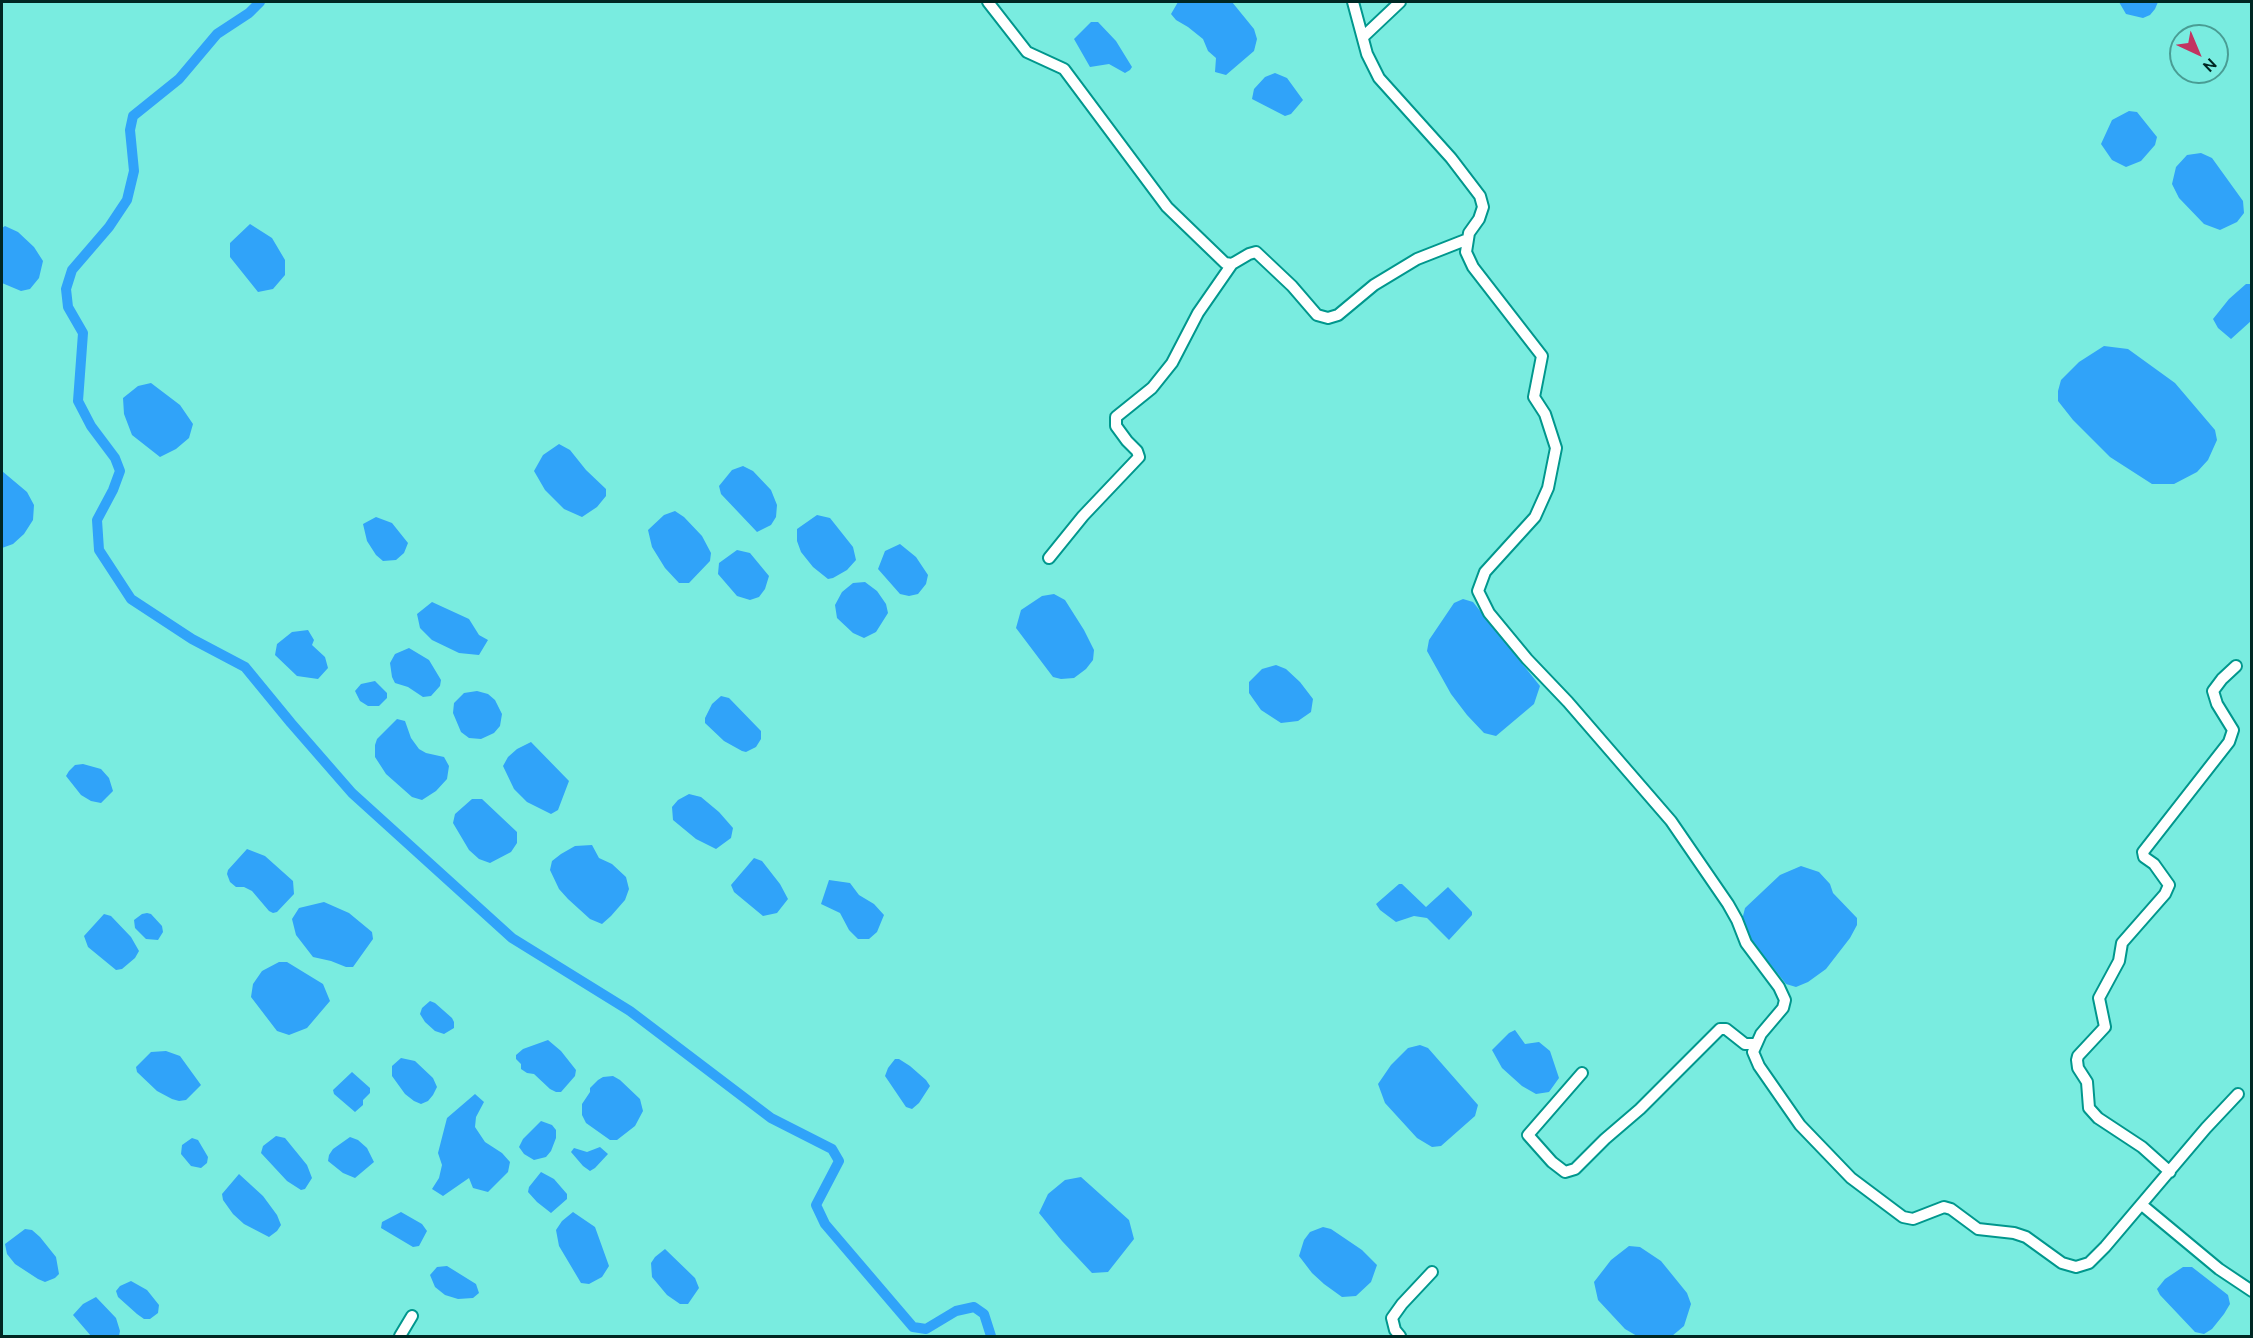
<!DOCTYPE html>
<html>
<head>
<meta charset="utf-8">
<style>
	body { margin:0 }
	#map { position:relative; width:2253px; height:1338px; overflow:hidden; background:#79ece0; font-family:Ubuntu,sans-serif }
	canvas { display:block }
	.frame { position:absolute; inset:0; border:3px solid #002723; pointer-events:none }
	.north { position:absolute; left:2169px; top:24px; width:60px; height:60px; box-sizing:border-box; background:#79ece0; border:2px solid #499d94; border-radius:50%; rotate:136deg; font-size:16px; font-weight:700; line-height:24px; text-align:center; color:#002723 }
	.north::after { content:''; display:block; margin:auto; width:21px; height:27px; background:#c23461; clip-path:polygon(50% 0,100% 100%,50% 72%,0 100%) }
</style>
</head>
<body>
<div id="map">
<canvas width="2253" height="1338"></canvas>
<div class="frame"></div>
<div class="north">N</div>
</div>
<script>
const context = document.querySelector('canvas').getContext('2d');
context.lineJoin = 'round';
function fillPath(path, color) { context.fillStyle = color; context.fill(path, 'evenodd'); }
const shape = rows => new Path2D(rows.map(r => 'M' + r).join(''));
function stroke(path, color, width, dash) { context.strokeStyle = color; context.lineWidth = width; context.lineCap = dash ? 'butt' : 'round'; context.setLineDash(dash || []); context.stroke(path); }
const water = shape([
	[1178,2,1232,2,1254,29,1257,39,1254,51,1226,75,1215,72,1216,58,1208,51,1203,39,1188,27,1176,20,1171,14],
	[2119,2,2158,2,2155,9,2150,15,2143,18,2126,14],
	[1091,22,1098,22,1116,41,1132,67,1130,70,1125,73,1109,64,1090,67,1074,39],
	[1275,73,1287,78,1303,100,1291,114,1285,116,1252,99,1254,89,1265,77],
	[2129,111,2137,112,2157,137,2155,145,2141,161,2126,167,2112,160,2101,144,2112,120],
	[2201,153,2212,158,2243,201,2244,213,2237,222,2220,230,2204,224,2179,198,2172,184,2176,167,2187,155],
	[250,224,272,238,285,260,285,275,273,289,258,292,230,257,230,243],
	[5,226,18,232,34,247,43,261,39,278,30,289,21,291,2,283,2,228],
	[2246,284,2251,284,2251,321,2231,339,2218,328,2213,319,2229,299],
	[2104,346,2128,349,2175,383,2215,430,2217,440,2208,460,2197,472,2174,484,2152,484,2110,457,2073,420,2058,401,2058,391,2061,380,2079,362],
	[151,383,180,405,193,424,189,438,176,449,160,457,132,435,124,414,123,398,138,386],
	[559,444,570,450,586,470,606,489,606,496,597,507,582,517,564,509,545,490,534,471,543,455],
	[743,466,753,471,771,490,777,505,776,517,771,525,757,532,721,494,719,486,732,470],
	[2,471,27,492,34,505,33,520,24,534,13,544,2,548],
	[675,511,684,517,702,536,711,553,710,561,689,583,679,583,665,568,652,547,648,530,664,515],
	[817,515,830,518,853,547,856,560,847,570,833,578,828,579,813,567,801,552,797,541,797,529],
	[376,517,392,523,408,543,404,553,396,560,383,561,376,555,367,541,363,524],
	[900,544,916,557,928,575,926,584,918,594,909,596,900,594,878,569,885,551],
	[737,550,750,553,769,576,765,589,759,597,750,600,737,596,718,574,719,563],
	[865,582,877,591,886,604,888,613,876,632,864,638,853,633,837,618,835,605,842,592,853,583],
	[1054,594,1065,600,1084,630,1094,650,1093,660,1086,669,1074,678,1061,679,1053,677,1016,628,1021,610,1042,596],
	[1463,599,1473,602,1540,686,1534,704,1496,736,1484,733,1467,715,1451,694,1427,651,1429,640,1454,603],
	[432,602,469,619,479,635,488,640,479,655,459,653,432,640,420,628,417,614],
	[308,630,314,640,312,645,325,657,328,668,318,679,297,676,275,655,277,644,292,632],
	[409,648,429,660,441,680,440,686,431,696,423,697,408,687,395,683,392,677,390,663,395,654],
	[1276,665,1286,669,1300,682,1313,699,1311,712,1298,721,1281,723,1261,710,1249,693,1249,682,1262,669],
	[375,681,387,693,387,698,379,706,368,706,360,701,355,691,361,684],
	[477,691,488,694,495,700,502,714,500,726,494,733,481,739,469,738,461,732,453,713,454,703,464,693],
	[721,696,729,698,761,731,761,739,756,747,746,752,742,751,724,741,705,723,705,718,712,704],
	[397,719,405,721,411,738,419,749,426,753,444,757,449,766,447,779,436,791,422,800,412,797,386,774,375,757,375,745,377,739],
	[531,742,569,781,558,810,551,814,527,802,514,789,503,766,508,757,517,749],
	[83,764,101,769,109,778,113,791,101,803,91,801,81,795,66,776,69,771,75,765],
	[689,794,701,797,719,812,733,828,731,838,716,849,696,839,673,820,672,807,678,800],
	[472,799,482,799,517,832,517,843,511,852,490,863,479,859,469,850,453,823,455,814],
	[592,845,599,858,612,864,626,877,629,889,625,900,611,916,602,924,590,919,568,899,559,889,550,870,552,861,561,854,575,846],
	[247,849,265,856,293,881,294,894,277,912,273,913,269,911,252,891,244,887,236,887,230,882,227,874,228,870],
	[754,858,762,861,780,884,788,899,777,913,763,916,734,892,731,885],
	[1801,866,1819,872,1830,884,1833,893,1857,918,1857,925,1850,938,1826,969,1808,982,1796,987,1786,984,1748,936,1742,920,1745,908,1780,875],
	[829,880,850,883,859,895,874,904,884,915,877,932,869,939,858,939,849,930,840,913,821,904],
	[1399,884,1402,884,1426,907,1448,887,1472,912,1472,915,1449,940,1427,918,1414,916,1396,922,1380,910,1376,904],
	[324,902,349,913,372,932,373,939,353,967,346,967,331,961,313,957,296,935,292,919,299,908],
	[147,913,151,914,162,926,163,932,158,940,146,939,135,928,134,920,142,914],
	[104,914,111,916,131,937,139,951,135,958,122,969,116,970,88,947,84,936],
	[279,962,287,962,323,984,330,1001,307,1028,289,1035,277,1031,251,997,253,984,262,971],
	[430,1001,435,1003,452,1018,454,1022,454,1028,444,1034,435,1031,425,1022,420,1014,422,1008],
	[1515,1030,1525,1044,1539,1042,1550,1051,1559,1078,1549,1092,1536,1094,1522,1086,1502,1068,1492,1050,1509,1033],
	[548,1040,561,1051,576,1070,575,1076,561,1092,556,1092,550,1089,534,1074,527,1073,521,1069,521,1064,516,1059,516,1055,523,1049],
	[1420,1045,1428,1048,1478,1105,1475,1116,1441,1146,1432,1147,1417,1138,1385,1103,1378,1084,1391,1065,1408,1048],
	[166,1051,180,1056,201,1085,186,1100,179,1101,172,1099,157,1091,137,1072,136,1067,151,1052],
	[401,1058,415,1061,433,1078,437,1087,433,1095,428,1101,421,1104,414,1101,405,1094,392,1076,392,1066],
	[895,1059,899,1059,910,1066,926,1080,930,1086,919,1103,912,1109,906,1107,885,1076,888,1068],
	[352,1072,370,1088,370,1093,363,1100,363,1105,355,1112,334,1094,333,1090],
	[613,1076,620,1080,640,1099,643,1111,635,1126,617,1140,610,1140,586,1123,582,1115,582,1104,590,1092,590,1088,598,1080,603,1077],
	[475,1094,484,1102,476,1117,475,1127,485,1142,502,1153,510,1162,508,1172,488,1192,473,1188,469,1178,443,1196,432,1189,439,1178,442,1165,438,1153,447,1118],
	[541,1121,552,1125,556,1130,556,1138,551,1151,546,1157,534,1160,524,1154,519,1147,523,1139],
	[276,1136,285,1138,307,1165,312,1178,305,1189,301,1190,287,1181,261,1153,263,1146],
	[350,1137,358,1140,367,1148,374,1162,355,1178,343,1173,328,1161,329,1155,333,1149],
	[192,1138,198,1140,208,1157,207,1163,201,1168,191,1166,181,1154,182,1145],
	[600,1147,608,1154,595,1168,590,1171,583,1166,571,1152,574,1148,587,1152],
	[541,1172,554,1179,567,1194,567,1199,551,1213,537,1202,528,1192,529,1187],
	[239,1174,263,1196,277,1215,281,1225,277,1231,269,1237,244,1224,233,1214,223,1200,222,1194],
	[1081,1177,1129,1220,1134,1239,1108,1272,1092,1273,1062,1241,1039,1213,1048,1194,1065,1180],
	[401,1212,422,1224,427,1231,419,1246,413,1247,381,1228,382,1222],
	[573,1212,595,1227,609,1266,602,1277,589,1284,581,1283,559,1246,556,1230,562,1221],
	[1323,1227,1331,1229,1362,1250,1377,1265,1371,1282,1356,1296,1342,1297,1324,1284,1312,1273,1299,1256,1304,1240,1310,1232],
	[25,1229,32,1230,40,1237,56,1257,59,1274,55,1278,45,1282,38,1279,15,1264,7,1254,5,1244],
	[1629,1246,1640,1247,1661,1261,1687,1293,1691,1304,1684,1326,1672,1336,1637,1336,1625,1329,1598,1300,1594,1282,1611,1260],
	[665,1249,695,1278,699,1288,688,1304,680,1304,667,1295,652,1277,651,1263,655,1257],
	[447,1266,476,1284,479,1293,473,1298,458,1299,445,1295,435,1287,430,1275,437,1267],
	[2183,1267,2192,1267,2228,1295,2230,1304,2224,1314,2212,1329,2204,1334,2195,1332,2160,1295,2157,1289,2165,1279],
	[131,1281,147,1290,159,1305,158,1313,150,1319,144,1319,137,1314,118,1297,116,1291,120,1286],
	[96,1297,116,1318,120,1331,119,1336,91,1336,73,1315,83,1304]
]);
const canal = shape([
	[260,2,249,13,217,34,179,79,133,116,130,130,134,171,127,200,109,227,72,270,66,289,68,307,83,333,78,401,91,426,115,458,120,471,113,490,97,520,99,550,131,599,192,639,245,667,291,723,352,793,512,938,630,1011,771,1118,832,1149,839,1161,816,1205,825,1224,913,1327,926,1329,956,1311,974,1307,984,1314,991,1336]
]);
const minor = shape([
	[988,2,1027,52,1064,69,1167,207,1225,263,1232,264,1249,254,1256,252,1292,286,1317,315,1328,318,1338,315,1374,285,1417,259,1468,239],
	[1353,2,1367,54,1379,78,1451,158,1480,196,1483,207,1479,219,1469,233,1466,252,1473,267,1542,356,1534,397,1545,414,1556,448,1548,488,1535,517,1485,572,1478,591,1489,613,1527,659,1568,702,1671,821,1728,904,1737,920,1746,943,1779,987,1785,1000,1783,1008,1761,1034,1753,1052,1759,1066,1800,1125,1851,1178,1903,1217,1913,1219,1944,1207,1951,1209,1978,1229,2014,1233,2026,1237,2062,1263,2076,1267,2089,1263,2105,1247,2206,1128,2238,1094],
	[1363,37,1400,2],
	[1049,558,1083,516,1139,457,1137,451,1127,441,1116,426,1116,417,1152,388,1172,363,1198,313,1232,264],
	[1582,1073,1528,1135,1552,1162,1565,1172,1575,1169,1605,1139,1640,1109,1720,1029,1726,1029,1745,1044,1756,1044],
	[2170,1172,2142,1147,2098,1118,2089,1108,2087,1082,2078,1068,2077,1060,2078,1056,2105,1027,2099,998,2119,961,2122,943,2165,894,2169,885,2154,864,2144,857,2143,852,2229,742,2233,730,2217,704,2213,691,2222,679,2236,666],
	[2142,1205,2219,1269,2252,1291],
	[400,1336,412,1316],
	[1400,1336,1395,1330,1392,1318,1402,1304,1432,1272]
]);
fillPath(water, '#30a3f9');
stroke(canal, '#30a3f9', 10);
stroke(minor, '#00978d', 14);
stroke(minor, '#fff', 10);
</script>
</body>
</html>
